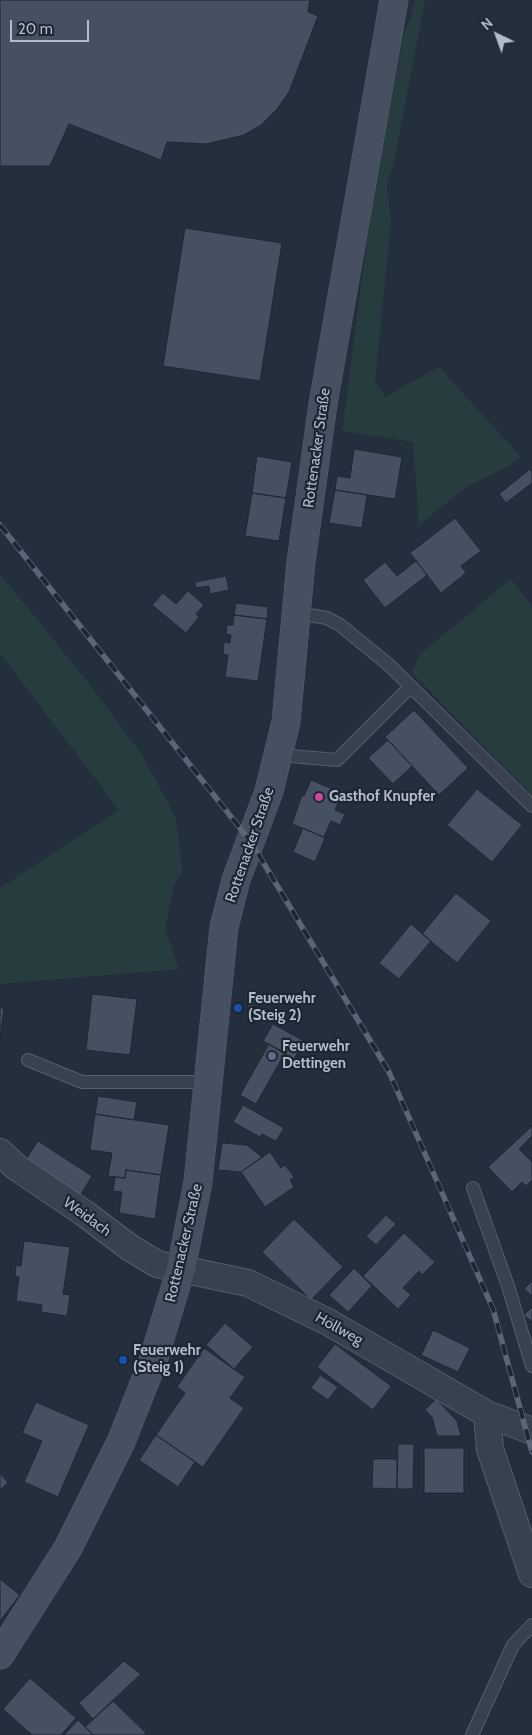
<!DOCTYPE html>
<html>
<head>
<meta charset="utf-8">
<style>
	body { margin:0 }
	#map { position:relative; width:532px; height:1735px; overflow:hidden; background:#242f3e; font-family:Cabin,sans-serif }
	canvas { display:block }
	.north { position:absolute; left:472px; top:10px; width:50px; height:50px; -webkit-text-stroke:4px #1d2633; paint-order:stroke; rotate:318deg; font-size:14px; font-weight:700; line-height:20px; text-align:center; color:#b4bcc9 }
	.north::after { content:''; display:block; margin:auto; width:18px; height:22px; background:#b4bcc9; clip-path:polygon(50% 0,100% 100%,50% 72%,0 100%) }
	.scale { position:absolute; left:10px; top:20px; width:79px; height:22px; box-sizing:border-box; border:2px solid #b4bcc9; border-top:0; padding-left:6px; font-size:15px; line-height:18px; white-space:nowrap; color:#b4bcc9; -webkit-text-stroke:4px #1d2633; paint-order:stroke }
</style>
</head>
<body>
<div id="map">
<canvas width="532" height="1735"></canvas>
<div class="north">N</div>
<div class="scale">20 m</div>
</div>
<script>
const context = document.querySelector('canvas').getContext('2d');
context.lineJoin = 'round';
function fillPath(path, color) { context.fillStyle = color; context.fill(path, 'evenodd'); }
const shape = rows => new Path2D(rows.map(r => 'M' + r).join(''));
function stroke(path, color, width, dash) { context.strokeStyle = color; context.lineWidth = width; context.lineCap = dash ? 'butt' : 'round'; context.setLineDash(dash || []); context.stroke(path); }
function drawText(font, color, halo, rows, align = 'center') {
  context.font = font + ' Cabin,sans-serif'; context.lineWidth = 4.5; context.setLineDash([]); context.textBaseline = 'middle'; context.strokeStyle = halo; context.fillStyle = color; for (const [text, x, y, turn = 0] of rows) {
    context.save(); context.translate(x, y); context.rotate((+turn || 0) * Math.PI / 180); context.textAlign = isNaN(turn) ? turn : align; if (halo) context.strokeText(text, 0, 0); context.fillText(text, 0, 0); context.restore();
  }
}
const green = shape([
	[414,0,425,0,394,163,387,185,391,221,375,381,385,397,439,367,521,457,511,465,468,486,419,525,413,442,342,431,372,203,404,33,412,14],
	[0,574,91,686,144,758,176,818,182,871,174,886,165,929,179,969,0,984,0,888,119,810,0,653],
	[511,579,532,607,532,795,412,673,419,655]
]);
const building = shape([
	[0,0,310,0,308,12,318,16,289,92,277,109,261,125,244,135,206,144,167,142,161,160,69,124,50,166,0,166,0,0],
	[185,228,282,243,260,381,163,366,185,228],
	[354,449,402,457,395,499,335,490,337,476,350,478,354,449],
	[257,456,292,462,286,498,252,493,257,456],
	[530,469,532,472,532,483,506,503,499,494,530,469],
	[335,490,367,495,362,528,329,523,335,490],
	[252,493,286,498,279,541,245,536,252,493],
	[455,518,481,551,461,566,466,573,441,593,410,553,455,518],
	[416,561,427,575,385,608,363,580,385,562,397,576,416,561],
	[226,576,229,590,210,594,209,586,196,588,195,582,226,576],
	[188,591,204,605,196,614,199,617,186,633,152,605,163,593,176,604,188,591],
	[236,603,268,607,267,619,234,615,236,603],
	[234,615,267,619,258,681,225,677,228,655,223,654,224,642,230,643,231,635,226,634,227,625,233,625,234,615],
	[414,710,468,768,439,795,385,737,414,710],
	[388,740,412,766,393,784,368,758,388,740],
	[311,780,342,793,335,810,345,814,340,825,331,821,324,837,292,824,302,795,304,796,311,780],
	[477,789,522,825,492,862,447,825,477,789],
	[303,828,325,838,315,862,293,852,303,828],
	[456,893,491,921,457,963,422,934,456,893],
	[411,924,431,941,399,979,379,963,411,924],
	[92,994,137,999,130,1055,86,1050,92,994],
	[248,997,254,997,254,1011,248,1011,248,997],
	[0,1008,4,1008,0,1039,0,1008],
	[273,1024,304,1041,294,1059,263,1041,273,1024],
	[269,1044,285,1053,256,1104,240,1095,269,1044],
	[98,1096,137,1102,134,1120,95,1114,98,1096],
	[243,1105,284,1128,276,1141,262,1134,260,1137,233,1122,243,1105],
	[95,1114,169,1125,161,1175,126,1170,125,1178,108,1176,112,1153,90,1150,95,1114],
	[532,1126,532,1136,519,1149,532,1162,532,1180,526,1186,522,1182,512,1192,488,1167,532,1126],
	[38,1141,92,1176,80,1196,25,1161,38,1141],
	[222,1143,247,1145,262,1157,241,1172,218,1170,222,1143],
	[270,1152,281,1168,285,1165,294,1177,290,1180,294,1187,265,1207,241,1172,270,1152],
	[126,1170,161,1175,155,1219,119,1213,122,1192,113,1191,115,1177,125,1178,126,1170],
	[386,1215,396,1224,376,1245,366,1236,386,1215],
	[294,1219,343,1267,311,1300,262,1252,294,1219],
	[404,1233,435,1262,422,1275,419,1271,403,1288,411,1295,398,1309,363,1276,404,1233],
	[24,1241,70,1247,63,1294,70,1295,67,1316,41,1312,42,1305,16,1301,19,1277,15,1276,16,1265,21,1266,24,1241],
	[354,1268,372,1286,348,1312,329,1295,354,1268],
	[532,1281,532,1296,524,1289,532,1281],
	[532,1307,532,1322,524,1315,532,1307],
	[225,1323,253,1347,234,1369,206,1345,225,1323],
	[433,1330,470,1348,458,1372,421,1355,433,1330],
	[335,1344,391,1386,373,1410,317,1367,335,1344],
	[204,1348,245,1377,230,1398,244,1408,203,1467,156,1435,185,1393,177,1387,204,1348],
	[320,1375,338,1387,328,1400,311,1388,320,1375],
	[436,1399,457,1421,461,1436,437,1436,432,1417,425,1410,436,1399],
	[36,1402,89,1425,58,1497,24,1482,42,1441,22,1433,36,1402],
	[156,1435,195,1462,178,1487,139,1460,156,1435],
	[398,1444,414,1444,413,1489,397,1489,398,1444],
	[424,1448,464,1448,464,1493,424,1493,424,1448],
	[373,1459,397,1459,397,1489,372,1488,373,1459],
	[0,1473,8,1483,0,1490,0,1473],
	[0,1579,20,1595,0,1621,0,1579],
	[124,1661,141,1674,93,1719,79,1703,124,1661],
	[30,1678,76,1718,61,1735,32,1735,3,1709,30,1678],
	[113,1701,146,1733,143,1735,94,1735,85,1727,113,1701],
	[78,1720,85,1727,94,1735,64,1735,78,1720]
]);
const lane = shape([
	[297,613,327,618,340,625,389,665,532,806],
	[279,755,337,760,410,687],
	[28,1060,82,1082,208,1082],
	[473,1188,508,1286,532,1366],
	[472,1735,513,1645,532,1625]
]);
const street = shape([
	[0,1152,16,1167,84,1213,129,1247,157,1264,248,1283,328,1322,487,1414,532,1431],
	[487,1414,490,1449,532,1574]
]);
const secondary = shape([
	[0,1655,68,1548,121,1442,153,1361,181,1269,198,1182,224,927,236,880,269,791,286,722,301,562,323,404,394,0]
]);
const rail = shape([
	[0,525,251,842,389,1072,493,1309,532,1452]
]);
const markers = [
	[319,797,5,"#d1479c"],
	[238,1008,5,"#1a4fb4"],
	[272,1056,5,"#5c6f8a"],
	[123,1360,5,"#1a4fb4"]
];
const streetNames = [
	["Rottenacker Straße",317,448,-82],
	["Rottenacker Straße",250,845,-71],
	["Weidach",87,1217,36],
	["Rottenacker Straße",184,1243,-77],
	["Höllweg",339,1329,29]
];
const poiNames = [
	["Gasthof Knupfer",329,797],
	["Feuerwehr",248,999],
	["(Steig 2)",248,1016],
	["Feuerwehr",282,1047],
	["Dettingen",282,1064],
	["Feuerwehr",133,1351],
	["(Steig 1)",133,1368]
];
fillPath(green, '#263c3f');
fillPath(building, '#455162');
stroke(building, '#1f2835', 1);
stroke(lane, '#565f6c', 14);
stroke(street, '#565f6c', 28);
stroke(secondary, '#565f6c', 29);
stroke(lane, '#38414e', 12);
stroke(street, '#38414e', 26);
stroke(secondary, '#465061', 28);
stroke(rail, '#5a6575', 5.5);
stroke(rail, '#1d2633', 4, [11]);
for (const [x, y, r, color] of markers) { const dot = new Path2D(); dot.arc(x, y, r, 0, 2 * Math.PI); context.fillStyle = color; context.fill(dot); stroke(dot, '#1d2633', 2); }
drawText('15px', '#b4bcc9', '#1d2633', streetNames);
drawText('bold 15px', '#b4bcc9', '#1d2633', poiNames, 'left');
</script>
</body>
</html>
